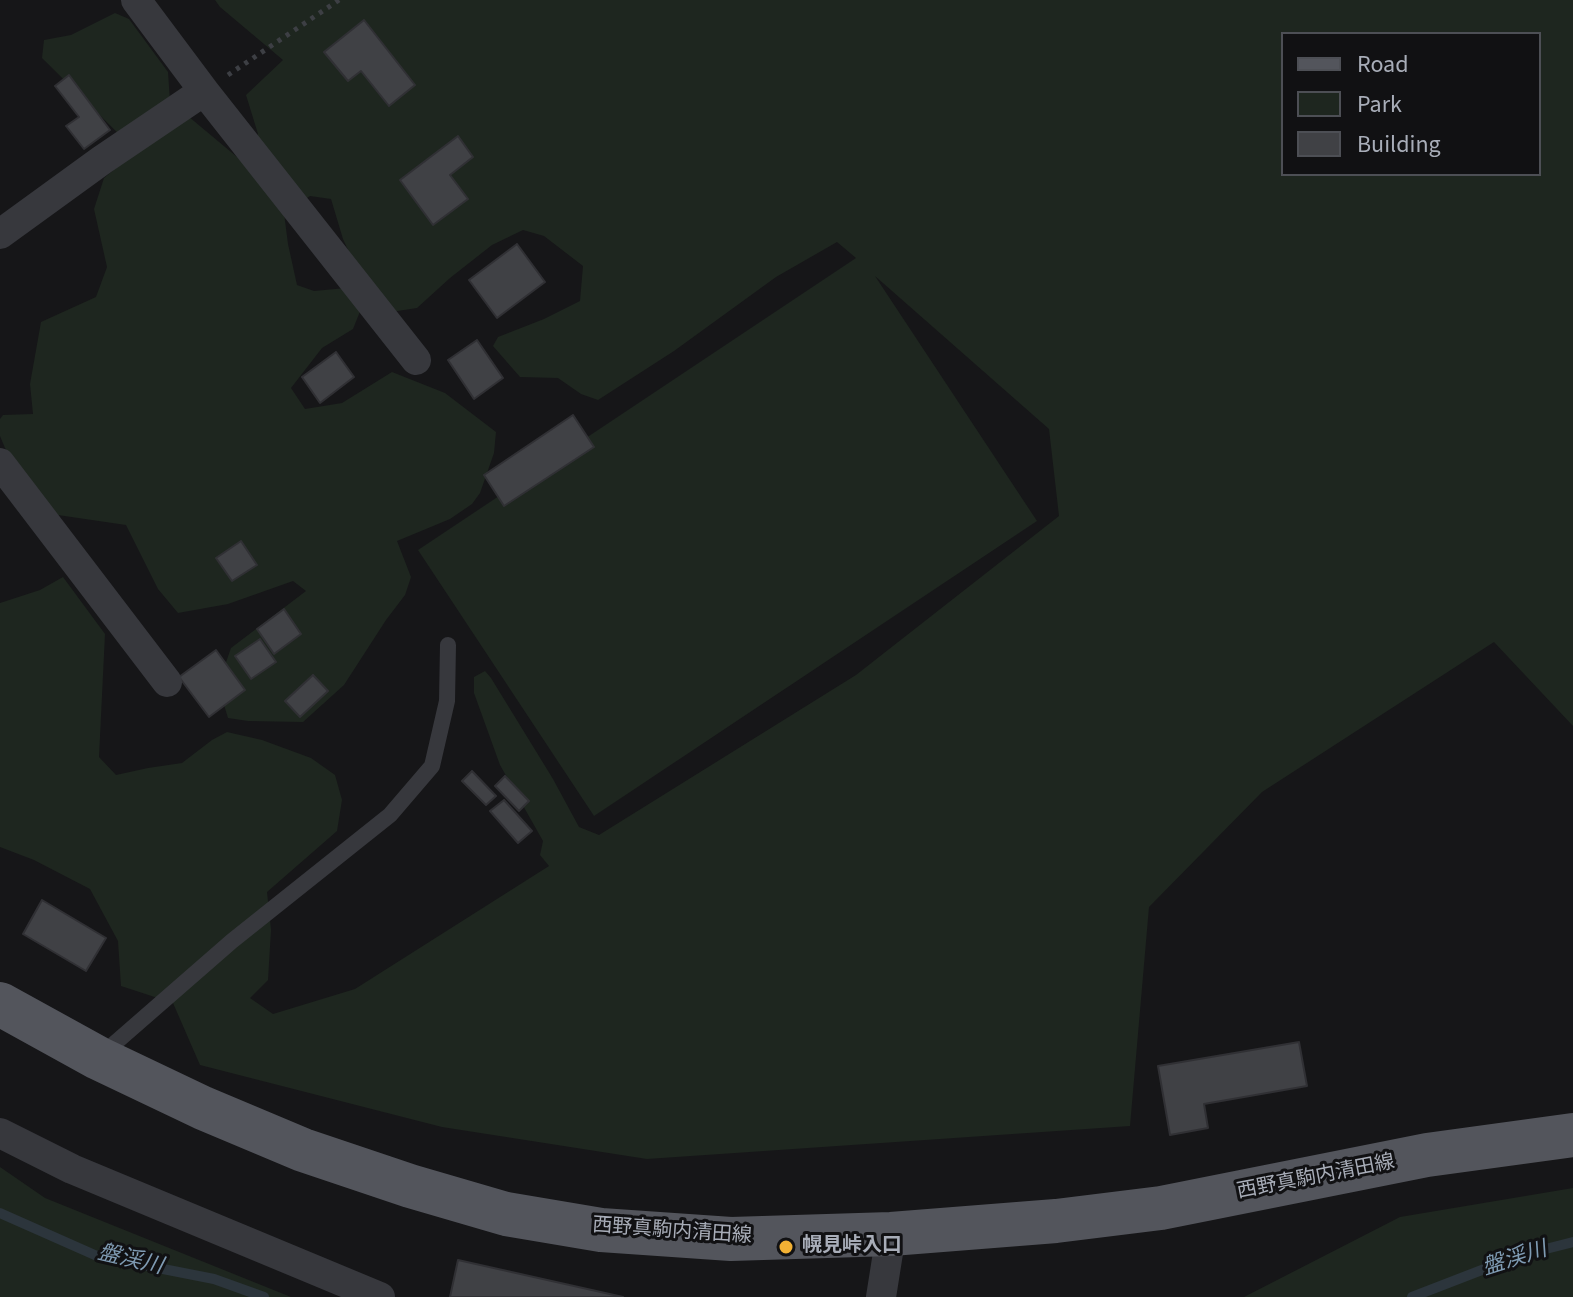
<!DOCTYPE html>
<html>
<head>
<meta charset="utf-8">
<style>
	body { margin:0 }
	#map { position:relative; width:1573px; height:1297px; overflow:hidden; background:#161618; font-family:"Source Sans 3",sans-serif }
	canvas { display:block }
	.legend { position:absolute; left:1281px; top:32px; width:260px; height:144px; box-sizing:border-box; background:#111113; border:2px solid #4d4f55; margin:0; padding:10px 14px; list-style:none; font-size:24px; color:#a8adb8 }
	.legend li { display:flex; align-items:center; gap:16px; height:40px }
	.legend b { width:40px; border:2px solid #4d4f55 }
</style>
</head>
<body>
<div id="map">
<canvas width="1573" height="1297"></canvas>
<ul class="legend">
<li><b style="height:10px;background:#53555c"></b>Road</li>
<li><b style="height:22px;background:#1e261f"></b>Park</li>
<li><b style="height:22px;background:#404145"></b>Building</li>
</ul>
</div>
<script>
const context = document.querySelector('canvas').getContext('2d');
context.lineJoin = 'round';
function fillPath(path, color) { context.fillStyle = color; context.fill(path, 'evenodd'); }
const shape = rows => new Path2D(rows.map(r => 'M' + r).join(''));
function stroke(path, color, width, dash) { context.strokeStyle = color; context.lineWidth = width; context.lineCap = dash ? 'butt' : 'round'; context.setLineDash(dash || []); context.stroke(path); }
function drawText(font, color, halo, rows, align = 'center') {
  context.font = font + ' "Source Sans 3","Noto Sans JP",sans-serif'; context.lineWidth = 6; context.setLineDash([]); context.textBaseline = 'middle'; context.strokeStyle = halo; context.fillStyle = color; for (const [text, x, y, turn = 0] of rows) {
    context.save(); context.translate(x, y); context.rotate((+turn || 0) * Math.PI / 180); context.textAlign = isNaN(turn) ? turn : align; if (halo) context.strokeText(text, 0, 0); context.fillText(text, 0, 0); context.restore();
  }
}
const green = shape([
	[215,0,1573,0,1573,726,1494,642,1262,792,1149,907,1130,1126,647,1159,442,1127,200,1065,173,1003,121,986,118,941,90,889,34,860,0,847,0,603,40,590,63,577,105,634,99,757,116,775,148,768,182,763,212,740,227,732,262,740,311,758,335,775,342,800,337,831,267,892,271,930,268,980,250,998,273,1014,355,989,549,866,540,855,543,841,500,765,474,693,474,677,485,671,491,678,553,779,579,827,599,835,856,675,1059,516,1049,429,875,276,1037,521,594,816,418,550,856,258,837,242,776,277,674,351,598,400,581,394,558,378,520,377,493,346,498,337,544,319,580,301,583,266,544,236,523,230,492,245,450,278,417,308,391,312,357,269,343,239,331,199,310,196,284,213,288,244,297,285,314,291,346,288,361,309,353,329,322,348,291,388,305,409,342,403,392,372,445,393,496,432,494,453,480,493,472,504,450,519,397,541,411,577,405,595,386,620,344,685,303,722,248,721,228,718,218,685,231,648,306,591,293,581,228,604,178,613,158,589,126,525,51,514,5,448,0,436,0,419,3,415,33,414,30,384,41,322,96,297,107,267,94,209,104,178,136,151,42,58,44,40,71,35,115,13,129,19,168,72,170,101,243,162,258,134,246,95,283,60,220,7],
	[1283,34,1539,34,1539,174,1283,174],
	[0,1167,45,1198,291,1297,0,1297],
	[1573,1188,1573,1297,1244,1297,1400,1217]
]);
const stream = shape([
	[0,1213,97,1256,214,1279,264,1297],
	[1412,1297,1518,1256,1573,1242]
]);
const building = shape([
	[364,20,415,85,389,106,361,71,348,81,324,52,364,20],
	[69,75,110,130,84,149,66,126,79,117,55,86,69,75],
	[458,136,473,157,450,175,468,199,433,225,400,180,458,136],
	[517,244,545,282,497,318,469,280,517,244],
	[477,340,503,378,474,399,448,360,477,340],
	[336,352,354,377,320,403,302,377,336,352],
	[573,415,594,447,504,506,484,475,573,415],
	[241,541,257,565,232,581,216,558,241,541],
	[284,609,301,634,274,654,257,629,284,609],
	[260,639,276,662,251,679,235,656,260,639],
	[216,650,245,690,209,717,179,677,216,650],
	[313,675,328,691,300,717,285,701,313,675],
	[472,771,496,796,486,805,462,781,472,771],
	[505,776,529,801,519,811,495,786,505,776],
	[504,800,532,831,518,843,490,811,504,800],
	[42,900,106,938,86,971,23,934,42,900],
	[1299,1042,1307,1086,1204,1104,1208,1128,1170,1135,1158,1066,1299,1042],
	[458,1260,623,1297,450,1297,458,1260]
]);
const path = shape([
	[228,75,339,0]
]);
const service = shape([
	[99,1057,232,941,390,815,432,766,447,701,448,645]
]);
const minor = shape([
	[136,0,204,91,416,360],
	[0,234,102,160,204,91],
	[0,463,167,682],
	[0,1133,72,1169,380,1297],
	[881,1297,891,1234]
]);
const primary = shape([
	[0,1004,98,1058,203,1108,303,1150,410,1186,506,1214,601,1230,731,1239,891,1234,1056,1221,1161,1208,1427,1155,1573,1135]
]);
const markers = [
	[786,1247,8,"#f2b134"]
];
const streetNames = [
	["西野真駒内清田線",1316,1178,-11],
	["西野真駒内清田線",672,1232,4]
];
const poiNames = [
	["幌見峠入口",802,1247]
];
const waterNames = [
	["盤渓川",1515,1260,-18],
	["盤渓川",130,1261,13]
];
fillPath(green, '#1e261f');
stroke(stream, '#2c353c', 10);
fillPath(building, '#404145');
stroke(building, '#303034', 2);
stroke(path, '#3d3f44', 5, [4, 6]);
stroke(service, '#37383d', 16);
stroke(minor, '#37383d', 30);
stroke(primary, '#53555c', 44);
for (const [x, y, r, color] of markers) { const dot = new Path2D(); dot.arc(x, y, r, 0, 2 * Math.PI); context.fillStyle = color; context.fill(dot); stroke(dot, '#111113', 3); }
drawText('20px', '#a8adb8', '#111113', streetNames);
drawText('bold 20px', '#a8adb8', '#111113', poiNames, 'left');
drawText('italic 22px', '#7f9bb3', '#111113', waterNames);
</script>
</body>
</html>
